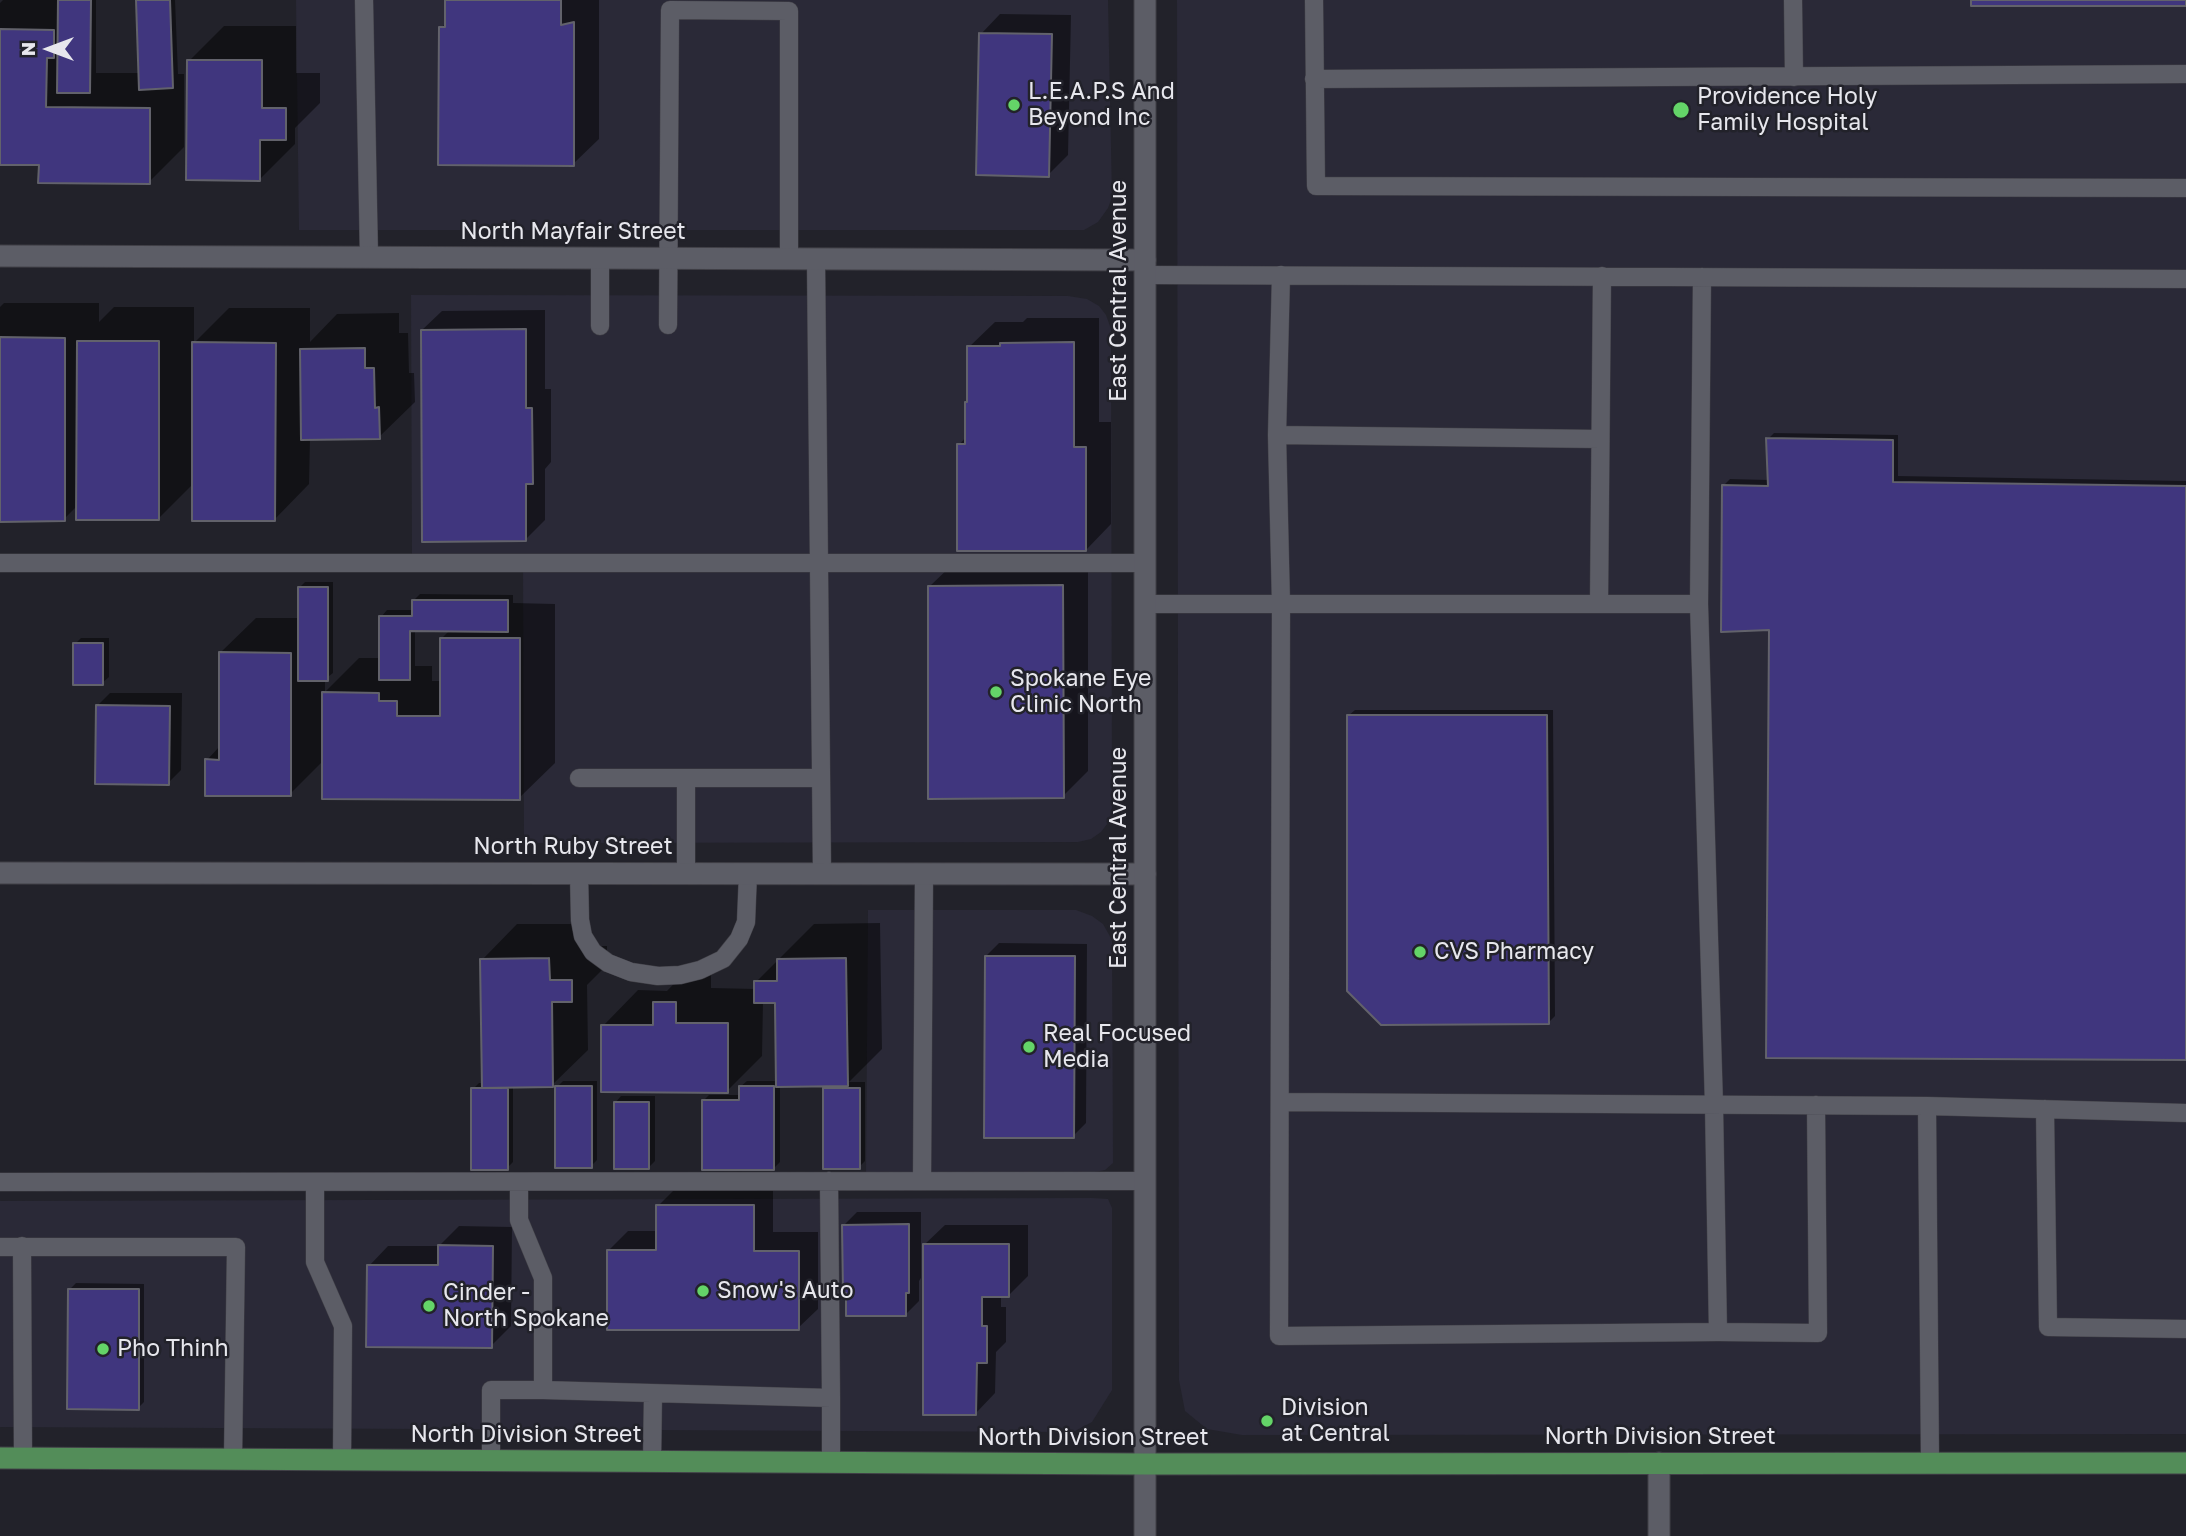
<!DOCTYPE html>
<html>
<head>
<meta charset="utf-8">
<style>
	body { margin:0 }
	#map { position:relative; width:2186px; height:1536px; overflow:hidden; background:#22222a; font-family:"Golos Text",sans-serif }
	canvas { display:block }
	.north { position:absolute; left:14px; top:14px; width:70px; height:70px; -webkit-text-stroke:5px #22222a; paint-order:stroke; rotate:270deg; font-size:19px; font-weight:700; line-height:28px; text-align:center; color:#e7e7ed }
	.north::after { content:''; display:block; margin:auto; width:24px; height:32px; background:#e7e7ed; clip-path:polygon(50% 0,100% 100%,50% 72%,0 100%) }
</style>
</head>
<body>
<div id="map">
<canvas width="2186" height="1536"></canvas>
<div class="north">N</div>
</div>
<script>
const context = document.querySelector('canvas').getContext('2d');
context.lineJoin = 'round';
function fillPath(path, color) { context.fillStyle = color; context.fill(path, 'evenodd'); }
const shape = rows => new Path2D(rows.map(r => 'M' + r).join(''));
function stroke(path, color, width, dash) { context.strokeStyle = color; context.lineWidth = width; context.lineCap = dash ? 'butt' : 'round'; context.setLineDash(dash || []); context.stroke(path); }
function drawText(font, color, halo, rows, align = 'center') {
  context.font = font + ' "Golos Text",sans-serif'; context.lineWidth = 5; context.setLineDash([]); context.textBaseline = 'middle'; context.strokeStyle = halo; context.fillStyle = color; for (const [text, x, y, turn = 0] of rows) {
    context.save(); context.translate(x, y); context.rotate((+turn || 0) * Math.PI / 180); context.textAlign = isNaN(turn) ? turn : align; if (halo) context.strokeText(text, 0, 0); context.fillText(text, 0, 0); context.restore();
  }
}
const built = shape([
	[296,0,1108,0,1112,197,1108,208,1098,222,1084,230,299,230],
	[1177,0,2186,0,2186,1434,1242,1435,1207,1429,1185,1411,1179,1380],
	[411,295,1068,296,1087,299,1099,306,1106,315,1111,329,1112,807,1110,820,1101,832,1091,839,1078,842,524,843,523,558,412,558],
	[868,910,1076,910,1092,916,1103,924,1112,940,1113,1163,1105,1170,1095,1172,866,1172],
	[1091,1198,1108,1199,1112,1208,1112,1390,1092,1422,1073,1432,0,1427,0,1201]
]);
const shadow = shape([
	[3,0,96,0,96,73,140,73,138,0,175,0,178,74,184,74,184,147,149,182,40,163,0,163,0,3],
	[446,0,599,0,599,139,573,164,441,28,446,23],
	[1000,14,1071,15,1068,155,1048,175,981,34],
	[224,26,296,26,296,73,320,73,320,103,295,128,295,144,260,179,189,61],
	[4,303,99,303,99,322,114,307,194,307,194,343,229,308,310,308,310,342,337,314,399,313,399,333,408,333,409,373,414,373,415,402,379,437,310,438,309,484,274,520,194,483,158,519,78,505,64,519,0,520,0,307],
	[545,310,545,389,551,389,551,462,545,469,545,520,526,539,422,330,442,311],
	[1027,318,1099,318,1099,422,1111,422,1111,524,1086,550,959,445,966,437,969,400,969,347,995,322,1023,322],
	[1774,433,1898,435,1898,476,2186,481,2186,1058,1771,628,1724,485,1730,479,1769,480,1768,439],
	[1088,560,1088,771,1063,796,930,586,956,561],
	[305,582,333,582,333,673,325,679,325,692,359,658,381,658,381,617,387,610,414,610,414,600,420,594,513,595,513,603,555,604,555,763,519,798,324,760,290,794,207,760,220,746,220,653,256,618,299,618,299,588],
	[415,629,450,630,442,638,442,681,432,681,432,666,415,666],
	[81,638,109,638,109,677,102,683,75,644],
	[110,693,182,693,181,770,168,783,97,706],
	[1355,710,1553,710,1555,1016,1549,1022,1348,716],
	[880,923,882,1049,849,1082,865,1082,865,1161,859,1167,825,1089,829,1085,780,1086,780,1162,774,1168,703,1101,709,1095,740,1095,740,1087,747,1081,778,1081,777,1001,763,1001,762,1056,727,1091,603,1026,638,990,667,991,690,967,711,967,711,988,756,989,756,982,814,924],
	[517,924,584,924,584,946,607,946,607,965,587,985,588,1050,552,1085,513,1086,513,1162,507,1168,473,1089,479,1083,483,1083,482,960],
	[999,943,1087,944,1086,1123,1073,1136,986,956],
	[563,1081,597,1081,597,1160,591,1166,557,1087],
	[621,1096,655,1096,655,1161,649,1167,615,1103],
	[678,1186,773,1186,773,1232,818,1232,818,1309,798,1328,608,1251,628,1231,658,1231,658,1206],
	[857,1212,921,1212,921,1278,919,1281,919,1301,906,1314,844,1225],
	[945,1225,1028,1225,1028,1276,1008,1296,1001,1296,1001,1307,1006,1307,1006,1342,996,1352,995,1393,976,1413,925,1244],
	[459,1226,512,1227,511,1326,491,1346,369,1266,388,1246,439,1246],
	[76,1283,144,1284,144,1402,138,1408,70,1289]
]);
const building = shape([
	[58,0,91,0,90,93,57,93,58,0],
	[136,0,170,0,173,88,139,90,136,0],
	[445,0,561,0,561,25,574,22,574,166,438,165,439,27,445,27,445,0],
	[1971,0,2186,0,2186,6,1971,6,1971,0],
	[0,29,54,30,54,58,47,58,46,107,150,108,150,184,38,183,39,165,0,165,0,29],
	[979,33,1052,34,1049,177,976,175,979,33],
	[187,60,262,60,262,108,286,108,286,140,260,140,260,181,186,180,187,60],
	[526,329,526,408,532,408,533,484,526,484,526,541,422,542,421,330,526,329],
	[0,337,65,338,65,521,0,522,0,337],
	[77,341,159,341,159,520,76,520,77,341],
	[192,342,276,343,275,521,192,521,192,342],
	[1074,342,1074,447,1086,447,1086,551,957,551,957,444,965,444,965,402,967,402,967,346,1000,346,1000,343,1074,342],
	[365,348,365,368,374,368,375,408,379,407,380,439,301,440,300,349,365,348],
	[1766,438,1893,440,1893,482,2186,486,2186,1060,1766,1058,1769,630,1721,632,1722,485,1768,486,1766,438],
	[1063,585,1064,798,928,799,928,586,1063,585],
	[298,587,328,587,328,681,298,681,298,587],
	[412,600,508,600,508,632,410,631,410,680,379,680,379,616,412,616,412,600],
	[440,638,520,638,520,800,322,799,322,692,379,693,379,701,397,701,397,716,440,716,440,638],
	[73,643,103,643,103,685,73,685,73,643],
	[219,652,291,653,291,796,205,796,205,759,219,760,219,652],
	[96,705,170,706,169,785,95,784,96,705],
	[1347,715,1547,715,1549,1024,1381,1025,1347,991,1347,715],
	[985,956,1075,956,1074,1138,984,1138,985,956],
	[549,958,550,980,572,980,572,1002,552,1002,553,1087,482,1088,480,959,549,958],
	[846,958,848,1086,776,1087,775,1003,754,1003,754,981,777,981,777,959,846,958],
	[653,1002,676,1002,676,1023,728,1023,728,1093,601,1092,601,1025,653,1025,653,1002],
	[555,1086,592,1086,592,1168,555,1168,555,1086],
	[739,1086,774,1086,774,1170,702,1170,702,1100,739,1100,739,1086],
	[471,1088,508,1088,508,1170,471,1170,471,1088],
	[823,1088,860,1088,860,1169,823,1169,823,1088],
	[614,1102,649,1102,649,1169,614,1169,614,1102],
	[656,1205,754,1205,754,1251,799,1251,799,1330,607,1330,607,1250,656,1250,656,1205],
	[909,1224,909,1293,906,1293,906,1316,846,1316,846,1293,843,1293,842,1225,909,1224],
	[923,1244,1009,1244,1009,1297,982,1297,982,1326,987,1326,987,1363,977,1363,976,1415,923,1415,923,1244],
	[438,1245,493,1246,492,1348,366,1347,367,1265,438,1265,438,1245],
	[68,1289,139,1289,139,1410,67,1409,68,1289]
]);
const lane = shape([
	[364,0,369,257],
	[1314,0,1316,186,2186,188],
	[1793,0,1794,77],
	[1314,79,2186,74],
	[600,258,600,326],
	[816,260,822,873],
	[1145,275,2186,279],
	[1281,275,1277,435,1281,604,1279,1336,1718,1332,1818,1333,1816,1105],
	[1702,277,1699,604,1714,1105,1718,1332],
	[668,325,670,10,789,11,789,260],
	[1277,435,1600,439],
	[0,563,1145,563],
	[1145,604,1699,604],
	[1599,604,1602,276],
	[579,778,820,778],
	[686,778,686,873],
	[579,873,580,920,583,936,593,952,608,963,631,972,658,976,680,975,700,970,723,959,739,939,746,922,748,873],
	[1281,1102,1927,1106,2186,1113],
	[1927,1106,1930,1463],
	[2045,1109,2048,1327,2186,1329],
	[922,1181,924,874],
	[0,1182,1145,1181],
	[315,1182,315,1262,343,1326,342,1459],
	[22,1246,23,1458],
	[0,1247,236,1247,233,1459],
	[543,1390,831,1398,829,1181],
	[831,1398,831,1463],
	[491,1461,491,1390,543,1390,543,1278,519,1220,519,1182],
	[652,1462,653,1394]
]);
const street = shape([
	[0,256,1145,260],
	[0,873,1145,874],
	[1659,1463,1659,1536]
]);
const secondary = shape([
	[1145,0,1145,1536]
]);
const primary = shape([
	[0,1458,1145,1464,2186,1463]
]);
const markers = [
	[1014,105,7,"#64d468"],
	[1681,110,9,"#64d468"],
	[996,692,7,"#64d468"],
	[1420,952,7,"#64d468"],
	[1029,1047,7,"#64d468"],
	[703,1291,7,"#64d468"],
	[429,1306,7,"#64d468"],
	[103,1349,7,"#64d468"],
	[1267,1421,7,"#64d468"]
];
const poiNames = [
	["L.E.A.P.S And",1028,92],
	["Beyond Inc",1028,118],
	["Providence Holy",1697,97],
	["Family Hospital",1697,123],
	["Spokane Eye",1010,679],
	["Clinic North",1010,705],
	["CVS Pharmacy",1434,952],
	["Real Focused",1043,1034],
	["Media",1043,1060],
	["Snow's Auto",717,1291],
	["Cinder -",443,1293],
	["North Spokane",443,1319],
	["Pho Thinh",117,1349],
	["Division",1281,1408],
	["at Central",1281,1434]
];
const streetNames = [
	["North Mayfair Street",573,232],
	["East Central Avenue",1119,291,-90],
	["North Ruby Street",573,847],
	["East Central Avenue",1119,858,-90],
	["North Division Street",526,1435],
	["North Division Street",1660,1437],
	["North Division Street",1093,1438]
];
fillPath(built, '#2a2937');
fillPath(shadow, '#0007');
fillPath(building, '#40367e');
stroke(building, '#62626b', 2);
stroke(lane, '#414047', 19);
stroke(street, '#414047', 23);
stroke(secondary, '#414047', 23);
stroke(primary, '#414047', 23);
stroke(lane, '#5c5d66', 18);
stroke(street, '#5c5d66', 21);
stroke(secondary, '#5c5d66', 21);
stroke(primary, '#538d59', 21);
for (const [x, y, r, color] of markers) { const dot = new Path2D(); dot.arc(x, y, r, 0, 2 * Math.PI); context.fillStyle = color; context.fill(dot); stroke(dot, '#22222a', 2.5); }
drawText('23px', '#e7e7ed', '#22222a', poiNames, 'left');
drawText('23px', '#e7e7ed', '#22222a', streetNames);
</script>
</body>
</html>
